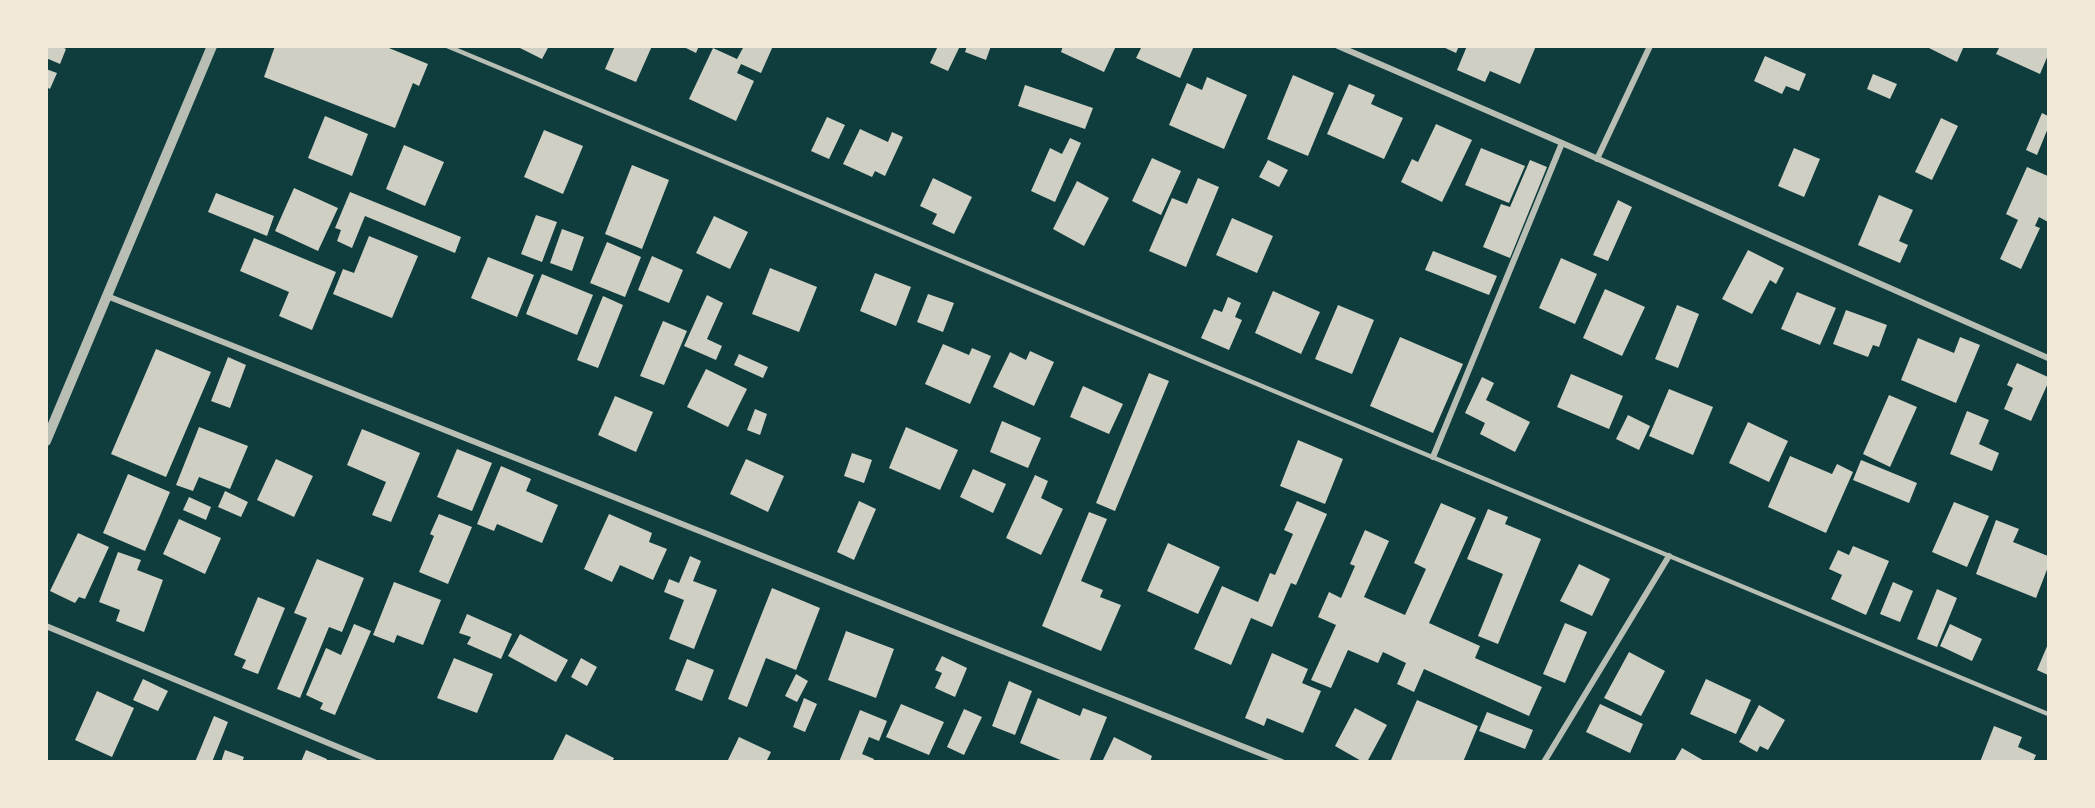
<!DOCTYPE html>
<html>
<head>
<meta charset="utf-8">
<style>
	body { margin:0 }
	#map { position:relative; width:2095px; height:808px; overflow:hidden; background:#0f3d3e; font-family:Roboto,sans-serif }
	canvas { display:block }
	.frame { position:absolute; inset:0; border:48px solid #f1e9da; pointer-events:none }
</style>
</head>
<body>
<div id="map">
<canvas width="2095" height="808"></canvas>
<div class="frame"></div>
</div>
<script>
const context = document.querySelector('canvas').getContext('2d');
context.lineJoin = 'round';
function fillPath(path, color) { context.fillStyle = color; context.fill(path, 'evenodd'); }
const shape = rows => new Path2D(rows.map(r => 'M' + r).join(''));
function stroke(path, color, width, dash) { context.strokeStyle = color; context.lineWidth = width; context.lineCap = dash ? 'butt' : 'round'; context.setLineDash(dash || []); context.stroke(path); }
const building = shape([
	[46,46,60,46,66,49,60,64,46,58],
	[275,46,384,46,428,64,419,86,413,83,395,128,264,77],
	[516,46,549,46,542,59],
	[615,46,652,46,636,82,605,69],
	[682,46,699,46,696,53],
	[744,46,773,46,761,73,741,64,737,73,754,81,736,121,689,99,713,48,737,59],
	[938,46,960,46,948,71,930,63],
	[967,46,991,46,986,60,965,52],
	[1063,46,1116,46,1104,72,1061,52],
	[1142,46,1194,46,1180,78,1136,58],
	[1441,46,1459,46,1456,53],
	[1467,46,1536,46,1520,84,1490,71,1485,82,1457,70],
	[1925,46,1964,46,1957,62],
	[2000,46,2048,46,2048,55,2040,74,1996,54],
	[1765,56,1806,74,1799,91,1786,86,1782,94,1754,81],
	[46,69,57,73,50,89,46,87],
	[1873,74,1897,84,1890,99,1867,89],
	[1293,75,1334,93,1308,156,1267,139],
	[1207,77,1247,95,1224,149,1169,125,1187,83,1202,90],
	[1349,84,1375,95,1371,104,1403,118,1384,159,1327,134],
	[1025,85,1093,108,1085,129,1018,106],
	[2042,113,2048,116,2048,128,2037,155,2026,150],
	[325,116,368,134,352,176,308,158],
	[827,117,845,125,829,159,811,151],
	[1941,118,1958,126,1932,180,1915,172],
	[1436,124,1472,140,1442,202,1401,182,1412,159,1418,162],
	[860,129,888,142,892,132,903,137,885,176,875,171,872,177,843,164],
	[544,130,583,146,563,194,524,177],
	[1070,138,1081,143,1055,202,1031,191,1050,148,1062,154],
	[404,145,444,162,425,206,386,189],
	[1481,148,1525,166,1509,203,1465,185],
	[1794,148,1820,159,1804,197,1778,186],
	[1152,158,1181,171,1161,215,1132,201],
	[1268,160,1288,170,1279,187,1259,177],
	[1530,160,1547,167,1510,258,1483,247,1501,204,1510,207],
	[632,165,669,180,642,249,605,234],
	[2027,167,2048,176,2048,222,2039,217,2035,226,2040,228,2021,269,2000,259,2018,220,2006,214],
	[933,178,972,197,954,234,932,224,937,214,920,206],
	[1198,178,1219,187,1186,267,1149,251,1172,198,1187,204],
	[1077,181,1109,198,1084,246,1053,229],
	[294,188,338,208,318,251,275,231],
	[350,192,461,237,455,253,365,216,352,248,337,241,341,230,335,228],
	[216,193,274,216,267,236,208,212],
	[1879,195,1913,210,1899,241,1908,245,1900,263,1858,245],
	[1618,200,1632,207,1608,261,1593,255],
	[536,215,557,222,542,262,521,254],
	[714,216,748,232,730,269,696,253],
	[1232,218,1273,236,1257,273,1216,255],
	[562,229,584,237,572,271,550,263],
	[369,236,418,256,392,318,333,294,343,269,354,273],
	[254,238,336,272,312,330,279,316,289,292,240,271],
	[607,242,641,257,625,297,590,283],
	[1748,250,1784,268,1776,284,1770,280,1752,314,1722,299],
	[1433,251,1497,276,1489,295,1425,270],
	[652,256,683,270,669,303,638,290],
	[488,257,534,275,517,317,471,298],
	[1561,258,1597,274,1575,324,1539,308],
	[770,268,817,287,799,332,752,314],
	[875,273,911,287,896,326,860,311],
	[542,274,593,295,577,335,526,314],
	[1605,289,1645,307,1622,356,1583,338],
	[1273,291,1320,312,1301,354,1255,333],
	[1797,292,1836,308,1820,345,1781,329],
	[928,294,954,303,943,332,917,322],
	[707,295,723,303,707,339,722,346,716,360,684,346],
	[603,296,623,305,598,368,577,360],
	[1228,297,1241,303,1235,317,1242,320,1229,350,1201,338,1214,309,1222,312],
	[1338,305,1374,320,1352,374,1315,359],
	[1677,305,1699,314,1678,368,1655,359],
	[1846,310,1887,325,1879,347,1873,345,1868,357,1833,344],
	[663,321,687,331,664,385,640,376],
	[1400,337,1463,364,1433,433,1370,406],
	[1960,337,1980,345,1956,403,1901,380,1918,338,1954,353],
	[943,344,969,355,972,348,991,356,970,404,925,384],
	[156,349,211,372,166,477,111,454],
	[1030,351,1054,362,1034,406,993,387,1010,352,1026,360],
	[739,354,768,367,763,378,734,365],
	[228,357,246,365,230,408,211,401],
	[2017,363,2048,377,2048,383,2031,421,2004,409,2013,388,2007,385],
	[706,369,747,389,728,427,687,407],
	[1149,373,1169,381,1115,511,1096,503],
	[1571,374,1623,396,1609,429,1557,407],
	[1482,377,1494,383,1486,400,1530,422,1515,452,1480,434,1485,423,1465,413],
	[1083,386,1123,404,1109,434,1070,417],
	[1669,389,1713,407,1693,455,1649,436],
	[1889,395,1917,407,1890,467,1863,454],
	[615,396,653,412,636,452,598,435],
	[755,409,767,414,760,435,747,430],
	[1967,411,1989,420,1979,444,1999,453,1992,471,1950,454],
	[1628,415,1650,426,1639,450,1616,439],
	[1002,421,1041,438,1028,468,990,452],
	[1748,422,1788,441,1769,482,1729,463],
	[199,427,248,446,230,489,199,477,193,491,176,485],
	[906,427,958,450,940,490,889,468],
	[362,429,420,453,391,522,372,515,386,482,347,465],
	[1298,440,1343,459,1325,504,1280,486],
	[457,449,492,463,472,511,437,497],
	[852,453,872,460,864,483,844,476],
	[1790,456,1832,474,1837,464,1853,472,1826,533,1768,507],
	[276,459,313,476,294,517,257,500],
	[746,459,784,476,768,512,730,494],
	[1861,460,1917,483,1909,503,1853,480],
	[501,466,531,479,526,491,558,505,542,543,497,524,494,531,477,524],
	[973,469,1006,484,993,513,960,497],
	[128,474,170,492,145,551,103,533],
	[1035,475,1048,481,1041,498,1063,509,1041,555,1006,538],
	[225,491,248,502,241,517,218,507],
	[189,497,211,507,206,520,183,510],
	[859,501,876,509,854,560,837,552],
	[1297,501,1327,514,1296,585,1291,583,1272,627,1251,618,1231,665,1194,649,1222,586,1258,602,1270,573,1275,575,1293,534,1284,530],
	[1954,502,1989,516,1967,567,1932,552],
	[1441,503,1476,518,1429,623,1480,646,1475,658,1542,687,1529,716,1424,669,1414,692,1397,684,1406,663,1383,652,1378,663,1348,650,1331,688,1311,680,1336,625,1318,617,1329,592,1341,598,1355,566,1350,564,1365,530,1389,541,1364,597,1405,615,1426,569,1414,563],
	[1488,509,1508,517,1505,524,1541,539,1498,644,1478,636,1503,574,1467,559],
	[1089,512,1107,519,1081,581,1103,590,1100,597,1121,605,1101,651,1042,626],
	[439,514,472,527,448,584,419,572,434,536,430,534],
	[609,514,652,533,649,542,667,549,653,580,620,565,612,582,584,569],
	[179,519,221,538,205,574,163,554],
	[1996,520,2019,529,2013,542,2048,556,2048,567,2036,598,1976,574],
	[78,533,109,547,85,599,79,597,75,603,50,591],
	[1168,543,1220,567,1198,614,1147,591],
	[1853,546,1889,561,1866,615,1831,599,1842,575,1829,569,1838,550,1849,555],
	[118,552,141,560,137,570,163,580,144,632,116,621,120,610,99,602],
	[690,556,701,561,693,581,717,590,694,649,669,639,684,600,664,592,669,579,679,583],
	[317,559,364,578,342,632,329,627,300,698,277,689,307,618,294,613],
	[1579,564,1610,579,1592,616,1560,601],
	[394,582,441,600,423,645,397,635,394,643,373,635],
	[1893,582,1913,591,1900,622,1880,614],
	[772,588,820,608,796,670,766,658,747,707,728,699],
	[1937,589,1957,598,1937,647,1917,639],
	[258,597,285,608,258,674,242,668,246,660,234,655],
	[467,614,512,634,501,659,467,644,471,637,459,633],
	[1565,623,1587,632,1565,683,1543,674],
	[354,624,371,631,335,715,320,709,323,703,306,695,326,648,341,655],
	[1950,624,1982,639,1972,661,1940,646],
	[846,631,894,649,876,698,828,680],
	[520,634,568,660,556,682,508,656],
	[2048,644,2048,675,2037,670],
	[1629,652,1665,671,1641,716,1604,698],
	[1272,653,1308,669,1302,683,1321,691,1303,733,1267,718,1264,726,1245,718],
	[942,656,967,668,955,697,935,688,942,673,935,670],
	[454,658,493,674,477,713,437,698],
	[581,658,597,667,587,686,571,677],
	[687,659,714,670,702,701,675,690],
	[796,674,808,681,797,702,785,696],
	[143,679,168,691,158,711,133,700],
	[1706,679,1751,700,1736,734,1690,714],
	[1009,681,1032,691,1015,735,992,726],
	[97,691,134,708,112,757,75,740],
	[804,698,817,704,805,732,793,727],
	[1038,698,1080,716,1083,708,1107,717,1089,762,1065,762,1020,743],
	[1417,700,1478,726,1463,762,1391,760],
	[901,704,944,722,929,755,886,737],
	[1600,704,1643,724,1630,753,1586,732],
	[1759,705,1785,720,1768,750,1760,746,1757,752,1739,742],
	[1355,708,1387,725,1367,762,1363,762,1335,746],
	[964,709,982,717,964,755,947,747],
	[860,710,887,721,879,741,869,737,862,754,874,759,873,762,839,762],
	[1487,712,1533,730,1525,749,1479,731],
	[214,716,228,722,212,762,195,762],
	[1994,726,2022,737,2018,747,2036,755,2033,762,1980,762],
	[566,734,614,758,612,762,552,762],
	[739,737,771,752,766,762,727,762],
	[1114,737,1152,756,1150,762,1102,762],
	[1682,748,1706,762,1674,762],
	[225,750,244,757,242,762,221,762],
	[306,750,327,759,326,762,301,762]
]);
const service = shape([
	[447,46,2048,714]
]);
const minor = shape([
	[1338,46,1562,143,2048,358],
	[1597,159,1650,46],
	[107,296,1282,762],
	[1433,457,1562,143],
	[46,626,374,762],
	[1544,762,1669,556]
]);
const tertiary = shape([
	[46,441,212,46]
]);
fillPath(building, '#cfcfc3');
stroke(service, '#b8beb3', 4.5);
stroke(minor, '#b8beb3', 6);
stroke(tertiary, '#b8beb3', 10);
</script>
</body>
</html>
